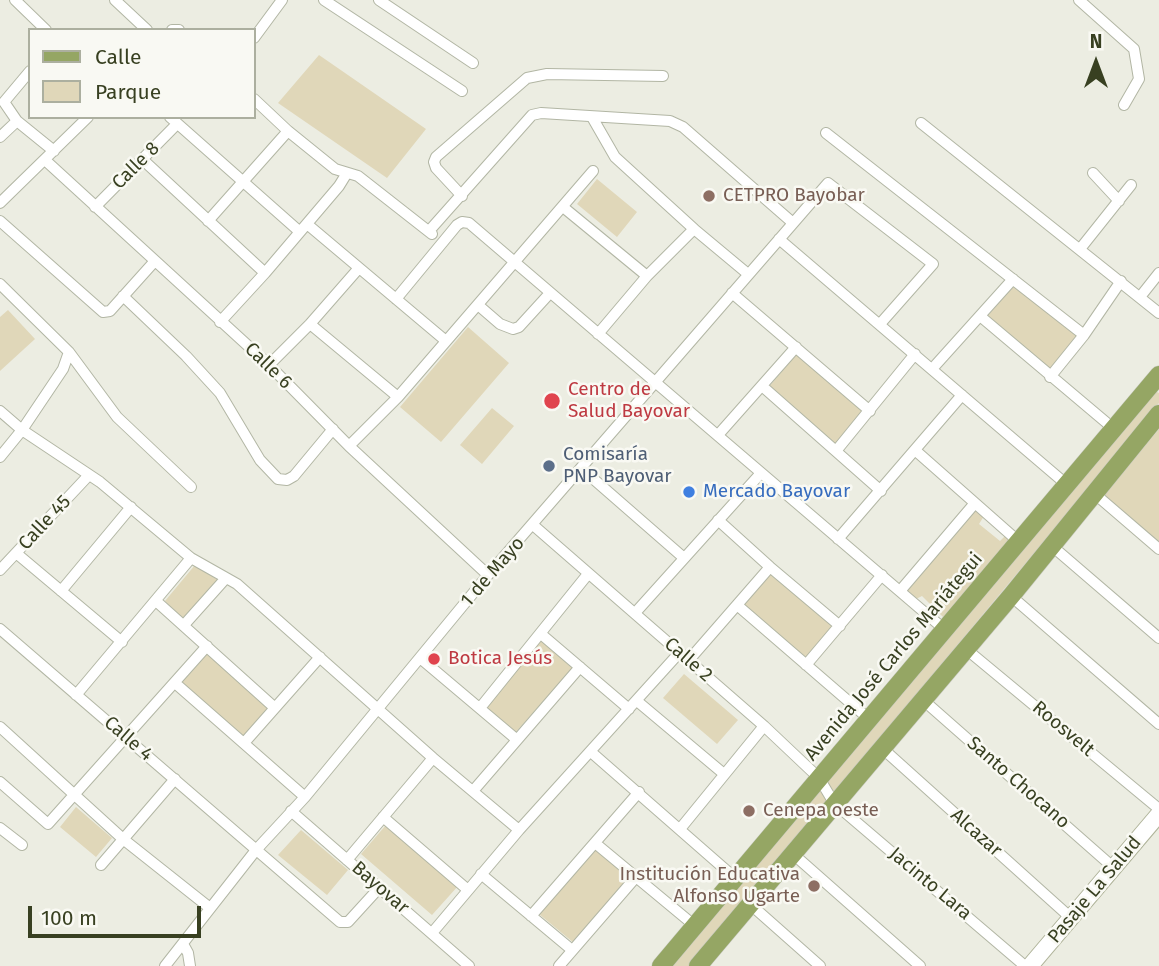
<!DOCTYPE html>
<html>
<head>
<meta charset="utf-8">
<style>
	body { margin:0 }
	#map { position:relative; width:1159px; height:966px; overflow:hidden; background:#ecede2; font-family:"Fira Sans",sans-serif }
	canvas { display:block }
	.legend { position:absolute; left:28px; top:28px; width:228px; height:91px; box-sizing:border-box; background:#f9f9f3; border:2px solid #acaf9f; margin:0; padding:9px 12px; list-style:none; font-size:21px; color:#384021 }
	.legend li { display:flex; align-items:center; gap:14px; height:35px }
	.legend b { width:35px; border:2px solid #acaf9f }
	.north { position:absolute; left:1061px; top:28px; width:70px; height:70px; -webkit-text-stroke:5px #f9f9f3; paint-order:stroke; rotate:0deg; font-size:19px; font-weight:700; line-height:28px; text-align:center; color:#384021 }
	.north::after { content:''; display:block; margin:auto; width:24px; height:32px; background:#384021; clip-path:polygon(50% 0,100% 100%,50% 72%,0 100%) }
	.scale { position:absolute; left:28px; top:906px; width:173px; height:32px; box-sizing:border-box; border:4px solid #384021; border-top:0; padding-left:9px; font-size:21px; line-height:24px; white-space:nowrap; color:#384021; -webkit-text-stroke:5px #f9f9f3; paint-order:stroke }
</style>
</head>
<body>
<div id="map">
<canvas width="1159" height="966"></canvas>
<ul class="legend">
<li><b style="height:9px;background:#95a664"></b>Calle</li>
<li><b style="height:19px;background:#e0d7b9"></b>Parque</li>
</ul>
<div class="north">N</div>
<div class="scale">100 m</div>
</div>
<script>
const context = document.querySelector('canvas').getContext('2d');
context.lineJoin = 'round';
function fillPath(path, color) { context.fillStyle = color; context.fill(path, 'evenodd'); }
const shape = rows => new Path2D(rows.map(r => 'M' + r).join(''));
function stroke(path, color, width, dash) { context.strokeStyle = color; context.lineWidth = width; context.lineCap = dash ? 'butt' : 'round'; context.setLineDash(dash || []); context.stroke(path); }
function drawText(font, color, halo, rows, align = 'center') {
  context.font = font + ' "Fira Sans",sans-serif'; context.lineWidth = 5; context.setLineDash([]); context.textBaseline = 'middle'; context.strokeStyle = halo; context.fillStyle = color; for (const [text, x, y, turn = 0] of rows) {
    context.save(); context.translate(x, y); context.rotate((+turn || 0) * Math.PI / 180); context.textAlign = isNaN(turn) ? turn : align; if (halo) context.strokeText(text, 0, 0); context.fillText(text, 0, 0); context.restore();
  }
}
const green = shape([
	[319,55,426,129,387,178,278,103],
	[597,179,637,212,617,237,577,204],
	[1015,283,1081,336,1052,373,986,318],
	[8,310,35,339,0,371,0,317],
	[468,327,509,363,441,442,400,407],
	[798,352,865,410,834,445,768,388],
	[1155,391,1159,393,1159,403,690,966,672,966],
	[492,408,514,426,482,464,460,445],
	[1159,429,1159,544,1102,496],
	[977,510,984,516,979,524,1000,541,1006,535,1011,540,945,619,922,596,916,599,912,598,906,588,974,511],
	[195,565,218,580,183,621,165,601],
	[770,572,837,627,808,663,742,605],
	[541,641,573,668,515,733,486,708],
	[207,650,270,707,244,738,180,682],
	[684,674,738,720,717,744,663,698],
	[76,807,112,838,96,857,60,827],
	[386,825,458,886,432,915,361,854],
	[301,830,348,870,327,895,278,855],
	[596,847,630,875,574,943,539,914]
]);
const street = shape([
	[15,0,46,30],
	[115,0,147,30],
	[324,0,462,91],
	[379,0,473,63],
	[1079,0,1134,49,1139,79,1124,105],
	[172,30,179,30],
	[254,38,282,0],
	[30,71,4,102,17,121,54,151],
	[254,99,288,131,335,169,358,176,432,234],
	[170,117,300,232],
	[592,117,615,157,694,229],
	[921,123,1159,313],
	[826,133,1084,335],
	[0,137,17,121],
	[142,159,265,273],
	[45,160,269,365,349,446,488,575],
	[1093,173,1119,201],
	[462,196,436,168,434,162,436,157,527,78,547,74,663,76],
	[0,203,88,117],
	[95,207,177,124],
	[563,207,647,276],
	[0,221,103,312,110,311,154,262],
	[208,221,288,131],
	[307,224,446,341],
	[429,231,532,115,541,113,670,121,683,127,793,223],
	[779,239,1066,484],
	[1080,249,1131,185],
	[0,284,69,352,117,417,191,487],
	[732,293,870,411],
	[123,296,186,356,220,393,260,460,278,479,287,480,294,476,333,429],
	[1140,297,1159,273],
	[396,299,457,225,462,222,469,223,944,629],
	[478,305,500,324,513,329,519,327,550,293],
	[980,316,1114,429],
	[220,322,265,273,339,186,347,173],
	[310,324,398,397],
	[598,334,647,276,694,229,748,274],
	[269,365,310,324,359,268],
	[932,369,1013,279],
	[1050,377,1084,335,1121,281],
	[762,386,881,491],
	[0,411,22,430,100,482,191,558,237,584,433,758,519,830],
	[718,435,796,347],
	[349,446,398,397,593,171],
	[836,451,915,354],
	[916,451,1018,541],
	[0,457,22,430,63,369,69,352],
	[582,469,684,558],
	[1095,494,1159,549],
	[718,520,770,567,840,626],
	[533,525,764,726,819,778,834,803,1025,966],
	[838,539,962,395],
	[1052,546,1159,638],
	[16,553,122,642],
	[0,570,89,475],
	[61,591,131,507],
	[900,591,975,503],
	[1011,596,1159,724],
	[156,601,275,708],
	[737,605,869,719],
	[635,613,761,473],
	[184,625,226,578],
	[0,629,340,922,348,922,379,888],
	[541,634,629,709],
	[966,649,1159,809],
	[420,658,516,739],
	[689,660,770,567],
	[806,665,882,575],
	[175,683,305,797],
	[76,695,191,558],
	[922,699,1114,868],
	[637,701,724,774],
	[480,708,588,574],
	[0,727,123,839,210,908],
	[244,743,320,657],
	[882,748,1071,918],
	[591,752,735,878],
	[0,782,48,824,207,646],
	[473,791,580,667],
	[291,811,469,966],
	[383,817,468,890],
	[0,828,22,845],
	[680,829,764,726],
	[595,843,695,926],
	[792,853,920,966],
	[347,860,433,758],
	[101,865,175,779],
	[481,874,572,950],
	[750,904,820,966],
	[531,916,639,792],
	[432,933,519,830,680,652],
	[183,944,188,953,190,966],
	[165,966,256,850,305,797,488,575,828,183,933,264,880,324],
	[559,966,636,877]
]);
const secondary = shape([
	[1030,966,1159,814]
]);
const primary = shape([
	[661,966,1159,375],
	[698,966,1011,596,1159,414]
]);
const markers = [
	[709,196,7,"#8d6e63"],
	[552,401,9,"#e0444e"],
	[549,466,7,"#5c6f8a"],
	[689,492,7,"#3f7fe0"],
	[434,659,7,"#e0444e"],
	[749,811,7,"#8d6e63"],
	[814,886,7,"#8d6e63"]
];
const streetNames = [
	["Calle 8",136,166,-45],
	["Calle 6",268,366,44],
	["Calle 45",45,523,-47],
	["1 de Mayo",493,572,-49],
	["Avenida José Carlos Mariátegui",894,657,-50],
	["Calle 2",688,660,41],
	["Roosvelt",1063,729,40],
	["Calle 4",128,739,41],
	["Santo Chocano",1018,783,41],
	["Alcazar",976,833,42],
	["Jacinto Lara",930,884,40],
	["Bayovar",380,888,41],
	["Pasaje La Salud",1095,890,-50]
];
const educationNames = [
	["CETPRO Bayobar",723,196],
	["Cenepa oeste",763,811],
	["Institución Educativa",800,875,"right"],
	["Alfonso Ugarte",800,897,"right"]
];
const healthNames = [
	["Centro de",568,390],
	["Salud Bayovar",568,412],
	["Botica Jesús",448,659]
];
const serviceNames = [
	["Comisaría",563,455],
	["PNP Bayovar",563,477]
];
const shopNames = [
	["Mercado Bayovar",703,492]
];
fillPath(green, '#e0d7b9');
stroke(street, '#b2b6a4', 12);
stroke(secondary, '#b0b49a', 18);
stroke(primary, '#c7cac1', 19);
stroke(street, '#fff', 10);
stroke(secondary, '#fff', 16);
stroke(primary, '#95a664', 18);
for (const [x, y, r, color] of markers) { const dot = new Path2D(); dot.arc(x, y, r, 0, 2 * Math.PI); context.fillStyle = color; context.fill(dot); stroke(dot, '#f9f9f3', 2.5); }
drawText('19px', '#384021', '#f9f9f3', streetNames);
drawText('19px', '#785e54', '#f9f9f3', educationNames, 'left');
drawText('19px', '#be3a42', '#f9f9f3', healthNames, 'left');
drawText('19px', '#4e5e75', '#f9f9f3', serviceNames, 'left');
drawText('19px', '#366cbe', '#f9f9f3', shopNames, 'left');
</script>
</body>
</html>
